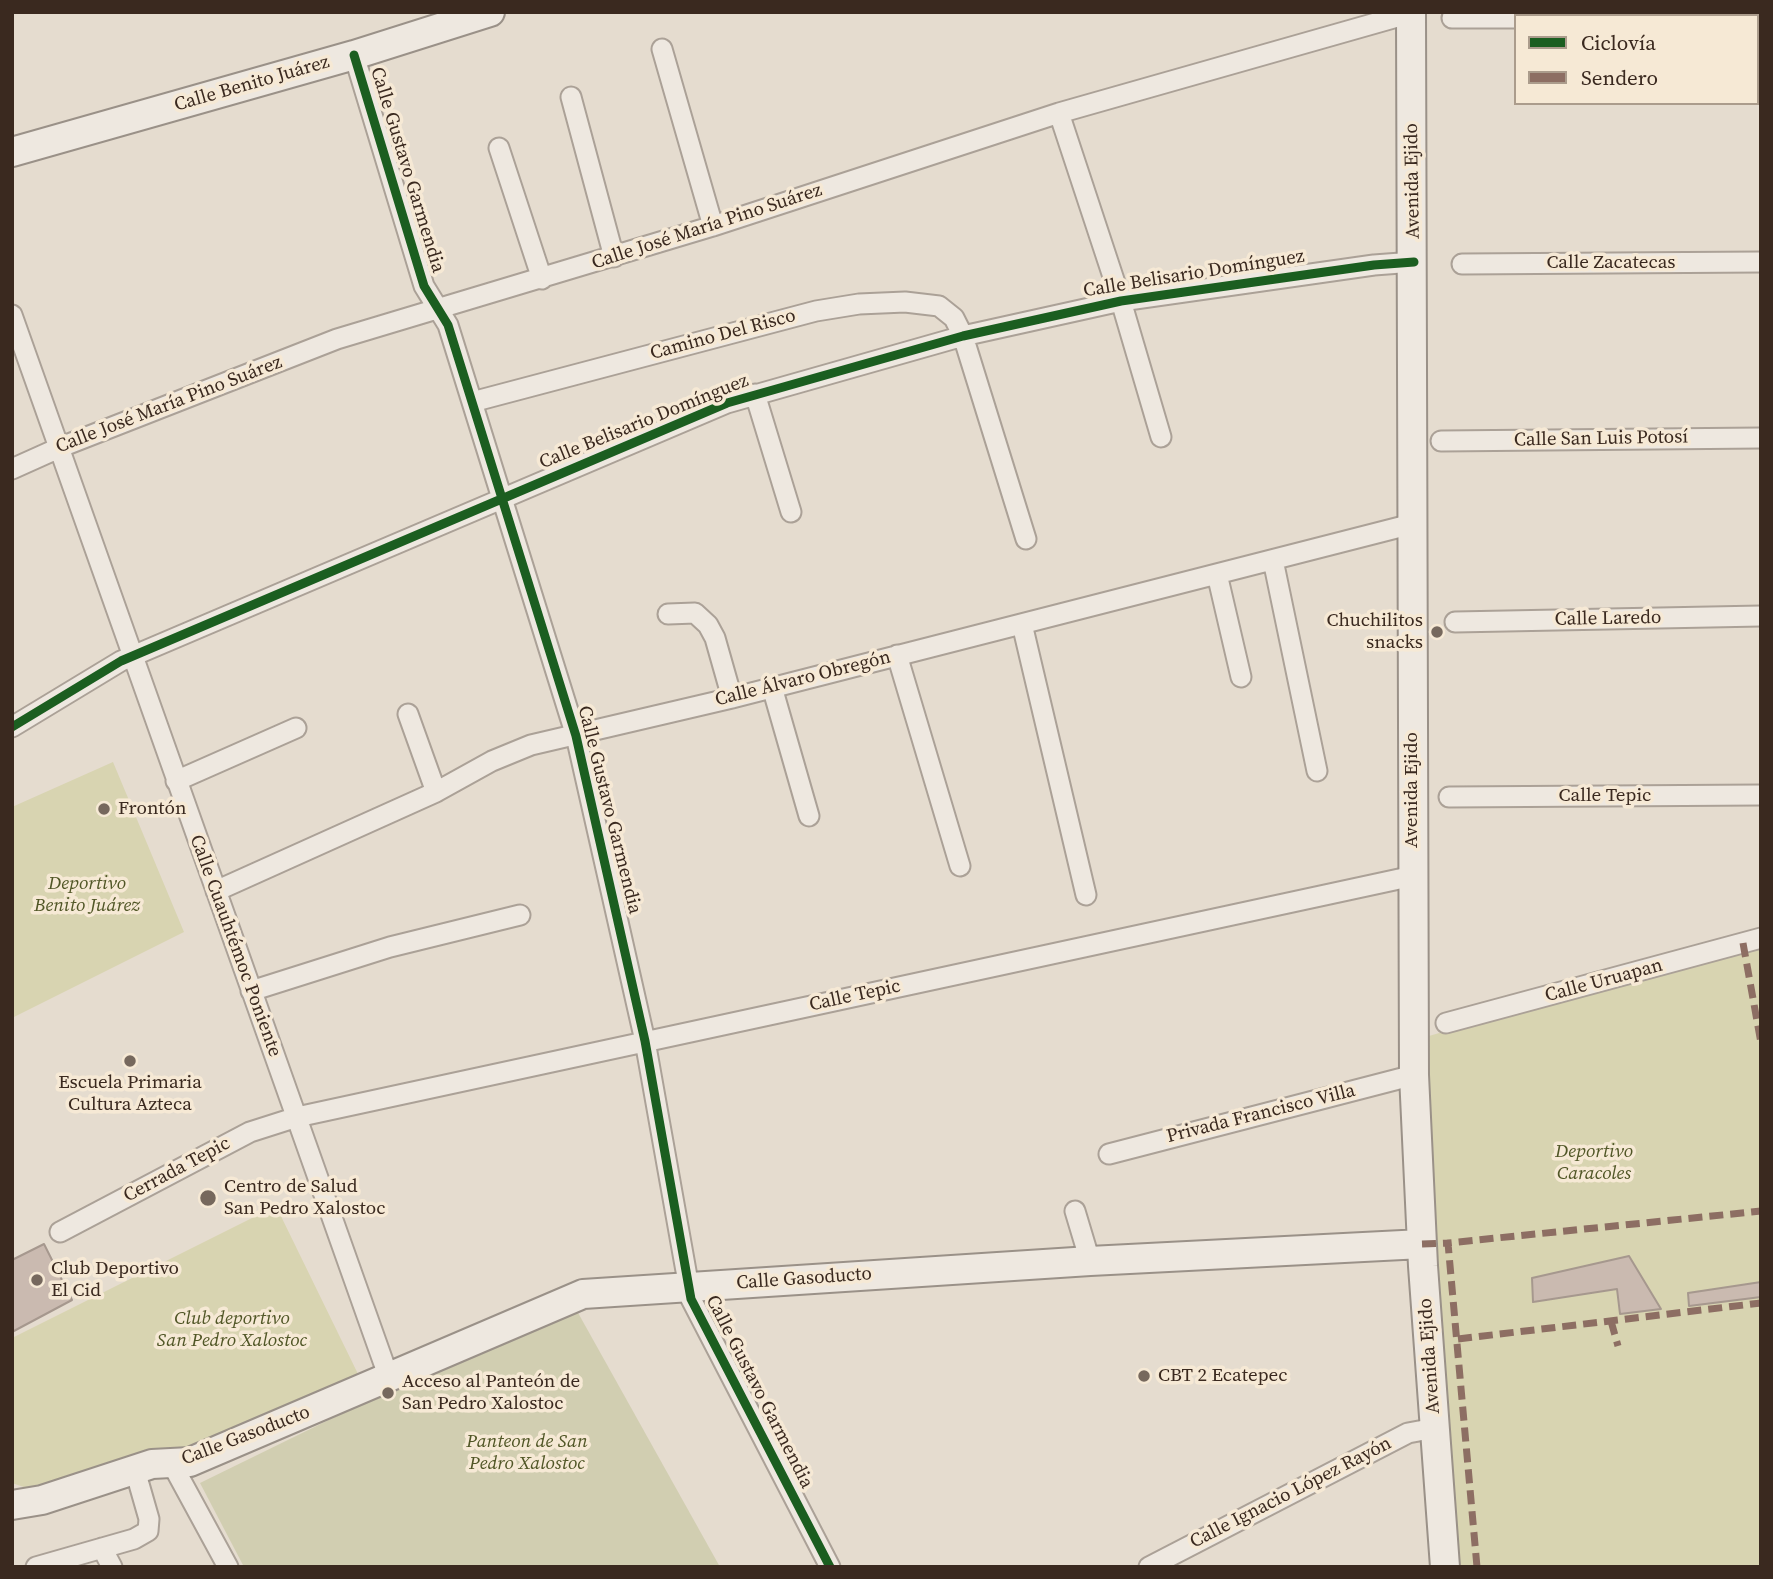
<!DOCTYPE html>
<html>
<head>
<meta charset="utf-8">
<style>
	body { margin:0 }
	#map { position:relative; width:1773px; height:1579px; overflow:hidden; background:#e5dccf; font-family:"Source Serif 4",serif }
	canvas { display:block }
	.frame { position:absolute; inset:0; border:14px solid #3a291f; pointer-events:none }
	.legend { position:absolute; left:1514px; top:14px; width:245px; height:91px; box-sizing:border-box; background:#f6e9d5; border:2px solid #ab9c8c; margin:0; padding:9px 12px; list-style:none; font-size:21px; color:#3a291f }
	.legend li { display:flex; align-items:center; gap:14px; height:35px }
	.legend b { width:35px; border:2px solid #ab9c8c }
</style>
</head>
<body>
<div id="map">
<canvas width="1773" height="1579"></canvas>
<div class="frame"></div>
<ul class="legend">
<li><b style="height:9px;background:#1b5e20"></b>Ciclovía</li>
<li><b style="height:9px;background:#8d6e63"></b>Sendero</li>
</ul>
</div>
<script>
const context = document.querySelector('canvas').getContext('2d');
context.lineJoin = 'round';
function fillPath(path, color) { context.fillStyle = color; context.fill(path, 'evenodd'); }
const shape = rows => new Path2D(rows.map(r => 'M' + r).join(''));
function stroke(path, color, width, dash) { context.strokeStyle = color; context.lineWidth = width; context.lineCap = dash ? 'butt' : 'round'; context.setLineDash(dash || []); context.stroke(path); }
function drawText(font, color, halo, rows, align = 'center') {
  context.font = font + ' "Source Serif 4",serif'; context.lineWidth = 7; context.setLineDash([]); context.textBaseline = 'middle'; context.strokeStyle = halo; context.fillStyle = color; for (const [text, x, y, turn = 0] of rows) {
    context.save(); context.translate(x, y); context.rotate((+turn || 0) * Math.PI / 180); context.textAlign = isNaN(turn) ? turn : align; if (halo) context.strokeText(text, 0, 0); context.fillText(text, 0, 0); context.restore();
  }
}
const green = shape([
	[113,762,184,932,12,1018,12,807],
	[1761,940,1761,1567,1441,1567,1422,1038],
	[276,1206,358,1374,186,1452,170,1449,47,1495,12,1483,12,1338]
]);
const cemetery = shape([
	[577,1311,720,1567,244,1567,200,1483,394,1388]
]);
const building = shape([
	[44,1244,72,1300,12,1332,12,1260,44,1244],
	[1629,1256,1661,1309,1620,1314,1617,1289,1533,1302,1532,1278,1629,1256],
	[1761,1282,1761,1297,1689,1306,1688,1293,1761,1282]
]);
const street = shape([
	[1452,18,1516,18],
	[1757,21,1761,21],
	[662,49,713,226],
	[354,55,424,286,448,325,576,736,645,1041,691,1299,830,1567],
	[571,97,614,257],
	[1059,113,1121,301,1161,437],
	[499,148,542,279],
	[1462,264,1761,262],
	[12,315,389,1378],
	[755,394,791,512],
	[472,402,816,311,859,304,905,302,939,306,954,318,963,336,1026,539],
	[1441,441,1761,438],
	[12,469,61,447,337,339,713,226,1059,113,1411,13],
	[1273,560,1317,771],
	[1217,574,1241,677],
	[668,614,695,613,708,625,715,638,732,698],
	[1455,622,1761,616],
	[1022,624,1086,895],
	[897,655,960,866],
	[772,687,809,816],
	[408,714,436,792],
	[12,727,121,661,727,403,963,336,1121,301,1374,265,1414,262],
	[176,781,296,728],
	[1449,797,1761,795],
	[216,891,436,792,492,761,531,745,732,698,1412,524],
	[251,991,390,947,520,915],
	[1446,1023,1761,938],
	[1109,1154,1414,1075],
	[1075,1211,1090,1261],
	[60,1232,250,1132,297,1117,1413,876],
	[172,1464,228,1567],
	[102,1548,112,1567],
	[36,1567,134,1539,148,1531,149,1519,135,1470],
	[1149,1567,1408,1433,1435,1428]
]);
const secondary = shape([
	[1411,12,1414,1075,1423,1266,1445,1567],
	[12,152,354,55,490,12],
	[12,1505,42,1500,152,1464,190,1462,583,1294,1090,1261,1422,1244]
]);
const quiet = shape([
	[1743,943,1761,1043],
	[1422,1244,1448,1243],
	[1611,1321,1618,1346],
	[1458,1339,1761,1303],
	[1477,1567,1448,1243,1761,1211]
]);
const cycleway = shape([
	[354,55,424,286,448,325,576,736,645,1041,691,1299,830,1567],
	[12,727,121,661,727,403,963,336,1121,301,1374,265,1414,262]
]);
const markers = [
	[1437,632,7,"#76685d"],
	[104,809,7,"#76685d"],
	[130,1061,7,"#76685d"],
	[208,1198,9,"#76685d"],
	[37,1280,7,"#76685d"],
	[1144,1376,7,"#76685d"],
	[388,1393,7,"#76685d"]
];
const streetNames = [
	["Calle Benito Juárez",252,84,-16],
	["Calle Gustavo Garmendia",407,170,73],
	["Avenida Ejido",1413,181,-91],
	["Calle José María Pino Suárez",707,227,-18],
	["Calle Zacatecas",1611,263],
	["Calle Belisario Domínguez",1194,274,-9],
	["Camino Del Risco",723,335,-15],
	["Calle José María Pino Suárez",169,405,-21],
	["Calle Belisario Domínguez",644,422,-22],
	["Calle San Luis Potosí",1601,439,-1],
	["Calle Laredo",1608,619,-1],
	["Calle Álvaro Obregón",803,679,-14],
	["Avenida Ejido",1412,790,-90],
	["Calle Tepic",1605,796],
	["Calle Gustavo Garmendia",609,810,76],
	["Calle Cuauhtémoc Poniente",235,946,70],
	["Calle Uruapan",1604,981,-15],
	["Calle Tepic",855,996,-12],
	["Privada Francisco Villa",1261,1114,-14],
	["Cerrada Tepic",177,1170,-28],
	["Calle Gasoducto",804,1279,-4],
	["Avenida Ejido",1430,1356,-94],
	["Calle Gustavo Garmendia",759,1392,63],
	["Calle Gasoducto",246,1436,-21],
	["Calle Ignacio López Rayón",1291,1493,-27]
];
const poiNames = [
	["Chuchilitos",1423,621,"right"],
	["snacks",1423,643,"right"],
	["Frontón",118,809],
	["Escuela Primaria",130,1083,"center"],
	["Cultura Azteca",130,1105,"center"],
	["Centro de Salud",224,1187],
	["San Pedro Xalostoc",224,1209],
	["Club Deportivo",51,1269],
	["El Cid",51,1291],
	["CBT 2 Ecatepec",1158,1376],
	["Acceso al Panteón de",402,1382],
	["San Pedro Xalostoc",402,1404]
];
const parkNames = [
	["Deportivo",87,884],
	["Benito Juárez",87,906],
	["Deportivo",1594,1152],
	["Caracoles",1594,1174],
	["Club deportivo",232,1319],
	["San Pedro Xalostoc",232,1341],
	["Panteon de San",527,1442],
	["Pedro Xalostoc",527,1464]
];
fillPath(green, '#d8d4b1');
fillPath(cemetery, '#d1ceb1');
fillPath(building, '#cabab0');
stroke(building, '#a6988e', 2);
stroke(street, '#aba197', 23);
stroke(secondary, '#9a9188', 32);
stroke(street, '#eee8e0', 19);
stroke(secondary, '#eee8e0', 28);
stroke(quiet, '#8d6e63', 7, [14, 7]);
stroke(cycleway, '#1b5e20', 9);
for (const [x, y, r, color] of markers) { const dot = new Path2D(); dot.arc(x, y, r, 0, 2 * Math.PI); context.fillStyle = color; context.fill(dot); stroke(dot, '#f6e9d5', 2.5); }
drawText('19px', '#3a291f', '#f6e9d5', streetNames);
drawText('19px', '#3a291f', '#f6e9d5', poiNames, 'left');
drawText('italic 19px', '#505626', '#f6e9d5', parkNames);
</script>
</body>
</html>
